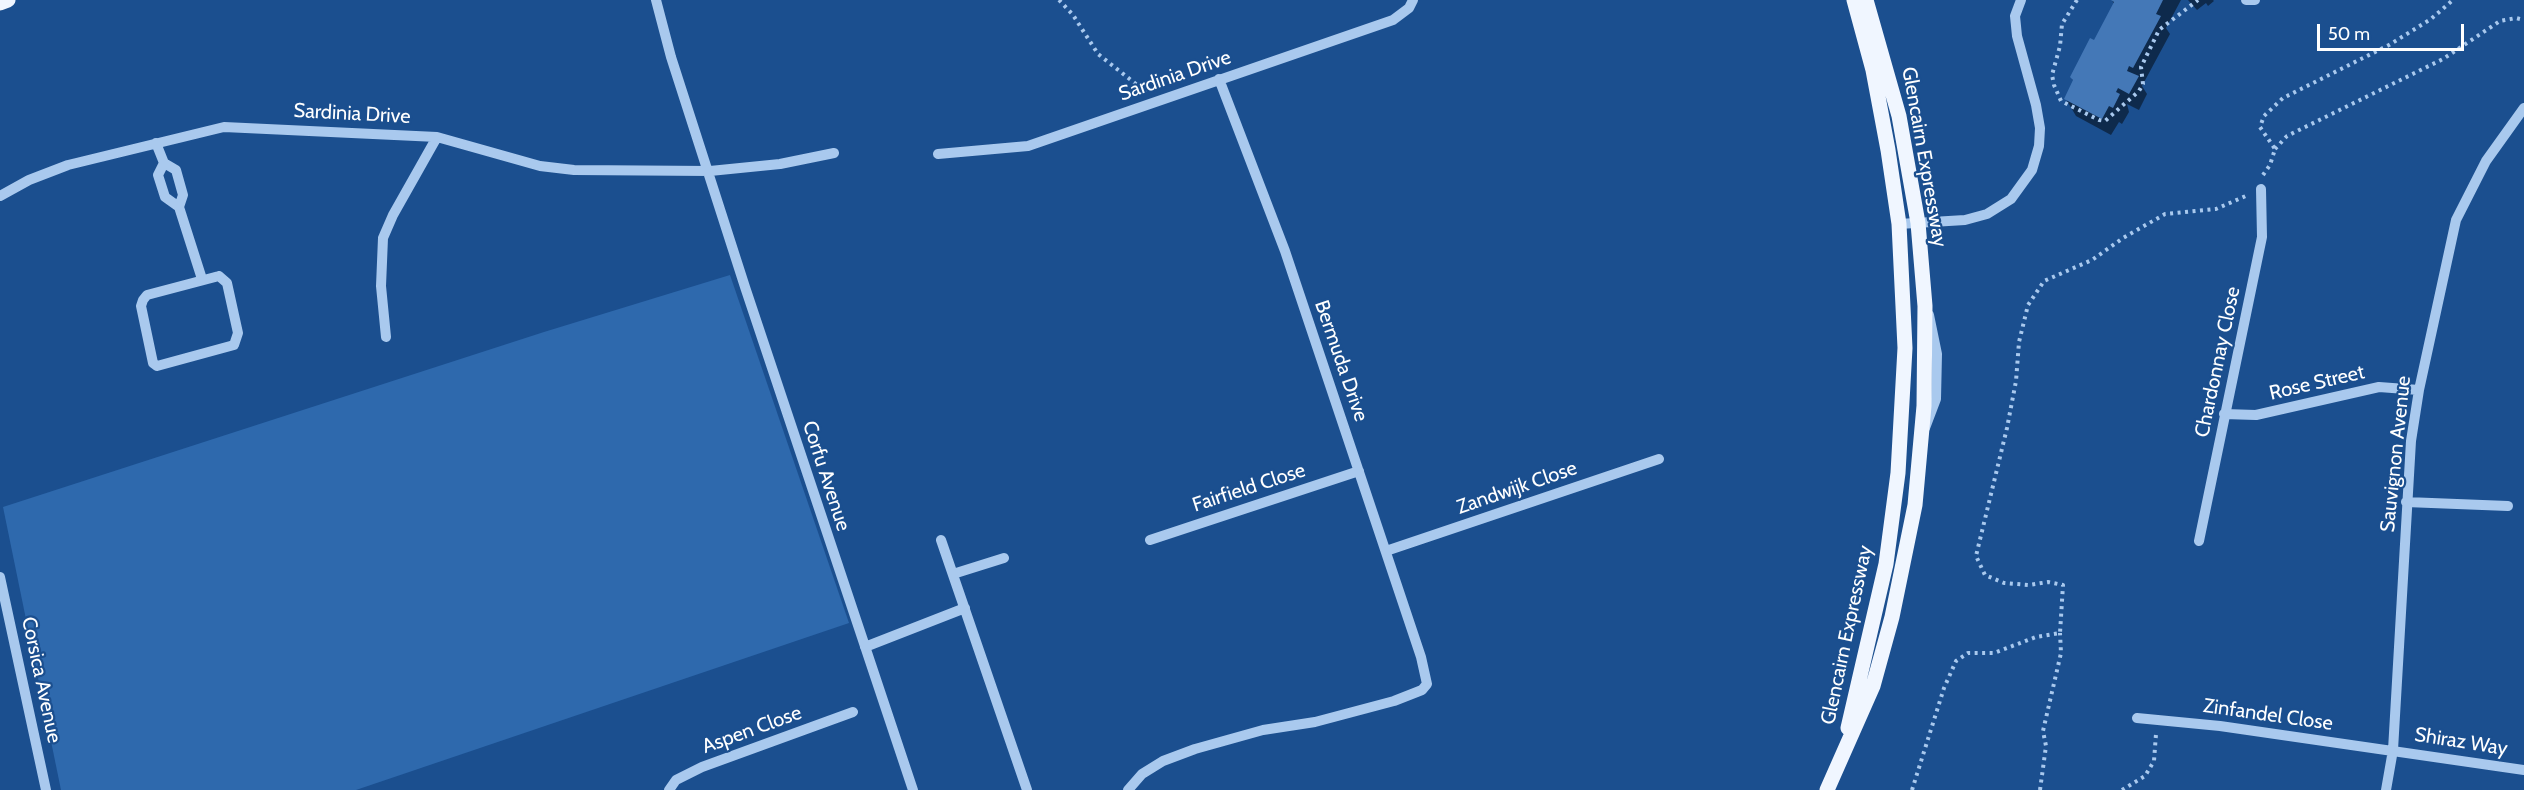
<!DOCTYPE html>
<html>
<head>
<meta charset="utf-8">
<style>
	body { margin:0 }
	#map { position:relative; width:2524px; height:790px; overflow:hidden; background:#1b4f8f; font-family:Cabin,sans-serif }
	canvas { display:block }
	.scale { position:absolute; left:2317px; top:24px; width:147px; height:27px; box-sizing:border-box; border:3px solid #fff; border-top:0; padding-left:8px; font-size:18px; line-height:21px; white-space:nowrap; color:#fff; -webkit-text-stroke:4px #1b4f8f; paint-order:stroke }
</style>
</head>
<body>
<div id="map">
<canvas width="2524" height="790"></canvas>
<div class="scale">50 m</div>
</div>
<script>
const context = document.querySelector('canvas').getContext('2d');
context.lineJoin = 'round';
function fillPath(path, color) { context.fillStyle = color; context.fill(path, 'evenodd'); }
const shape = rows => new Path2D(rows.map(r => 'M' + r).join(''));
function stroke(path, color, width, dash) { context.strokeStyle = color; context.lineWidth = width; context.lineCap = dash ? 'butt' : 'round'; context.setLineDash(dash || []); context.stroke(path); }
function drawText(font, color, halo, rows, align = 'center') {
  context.font = font + ' Cabin,sans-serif'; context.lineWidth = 4.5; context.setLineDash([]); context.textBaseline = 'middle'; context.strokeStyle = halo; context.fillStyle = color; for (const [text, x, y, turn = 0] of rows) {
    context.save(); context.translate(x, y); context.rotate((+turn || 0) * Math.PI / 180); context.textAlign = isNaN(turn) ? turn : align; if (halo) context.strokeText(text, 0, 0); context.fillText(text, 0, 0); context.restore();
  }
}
const green = shape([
	[730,275,849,623,356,790,61,790,3,507,544,332]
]);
const shadow = shape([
	[2112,0,2181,0,2166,28,2170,34,2142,86,2147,94,2139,110,2127,104,2129,112,2122,124,2119,122,2111,135,2076,116,2066,99,2074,82,2071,77,2095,42,2114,4],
	[2188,0,2213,0,2214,1,2208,6,2206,3,2197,10]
]);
const building = shape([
	[2111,0,2163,0,2156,14,2161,16,2133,68,2129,66,2127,71,2139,76,2129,94,2118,88,2116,92,2120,94,2113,108,2109,106,2102,119,2064,99,2073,80,2070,77,2090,38,2094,40,2114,2]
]);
const path = shape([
	[1059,0,1073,15,1098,54,1146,92],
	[2077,0,2062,24,2060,46,2052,75,2054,85,2061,101,2099,120,2105,121,2139,91,2143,84,2141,67,2159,30,2198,0],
	[2275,149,2287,136,2443,59,2500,21,2516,18,2524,20],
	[2263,175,2270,165,2275,149,2260,127,2264,116,2283,98,2389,45,2431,19,2453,0],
	[1912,790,1944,688,1956,661,1968,653,1994,653,2036,637,2060,633,2063,585,2048,582,2029,585,2004,583,1985,575,1976,556,2007,428,2016,381,2019,342,2028,305,2044,281,2092,260,2123,238,2165,214,2216,209,2248,195],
	[2040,790,2046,746,2043,731,2061,653,2060,633],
	[2122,790,2145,776,2154,761,2156,734]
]);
const minor = shape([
	[656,0,671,57,745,287,913,790],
	[2246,0,2255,0],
	[156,143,164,163,176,170,183,195,179,207,202,279],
	[938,154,1028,146,1393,20,1409,8,1413,0],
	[164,163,158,175,165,197,179,207],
	[0,196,29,180,68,165,224,127,437,137,540,166,574,170,710,171,780,164,834,153],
	[1899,224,1965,220,1987,214,2011,199,2032,170,2039,146,2040,128,2036,105,2017,36,2015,16,2021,0],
	[219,276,227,283,238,333,234,345,157,366,153,363,141,306,143,300,147,295,219,276],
	[386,337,381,286,383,238,393,215,437,137],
	[2224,414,2256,415,2379,387,2419,390],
	[1925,428,1936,399,1937,354,1929,315],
	[2406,502,2508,506],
	[941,540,1027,790],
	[1150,540,1359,471],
	[2199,541,2262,237,2261,189],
	[1386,551,1659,459],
	[953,574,1004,558],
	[0,577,46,790],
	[865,647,965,608],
	[2137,718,2220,726,2524,770],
	[669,790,676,780,702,767,853,712],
	[1128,790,1142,774,1163,761,1195,749,1263,730,1315,722,1394,701,1422,690,1427,684,1421,657,1285,251,1219,79],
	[2386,790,2393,750,2411,441,2419,390,2456,220,2486,161,2524,108]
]);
const major = shape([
	[0,3,8,0],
	[1848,728,1886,564,1898,473,1905,348,1899,224,1888,150,1873,70,1854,0],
	[1827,790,1873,686,1892,617,1915,505,1924,406,1925,306,1918,223,1899,116,1866,0]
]);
const streetNames = [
	["Sardinia Drive",1175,76,-19],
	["Sardinia Drive",352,114,3],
	["Glencairn Expressway",1924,157,80],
	["Bermuda Drive",1341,361,71],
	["Chardonnay Close",2218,362,-78],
	["Rose Street",2317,383,-13],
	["Sauvignon Avenue",2396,454,-84],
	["Corfu Avenue",826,476,72],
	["Fairfield Close",1249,488,-18],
	["Zandwijk Close",1517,488,-19],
	["Glencairn Expressway",1847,635,-78],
	["Corsica Avenue",41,680,78],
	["Zinfandel Close",2268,715,8],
	["Aspen Close",752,730,-20],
	["Shiraz Way",2461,742,9]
];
fillPath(green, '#2e69ad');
fillPath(shadow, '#0007');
fillPath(building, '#4478b7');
stroke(path, '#a9c9ee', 4, [3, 4.5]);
stroke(minor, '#a9c9ee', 10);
stroke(major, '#f0f6ff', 15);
drawText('20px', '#fff', '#1b4f8f', streetNames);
</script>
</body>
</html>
